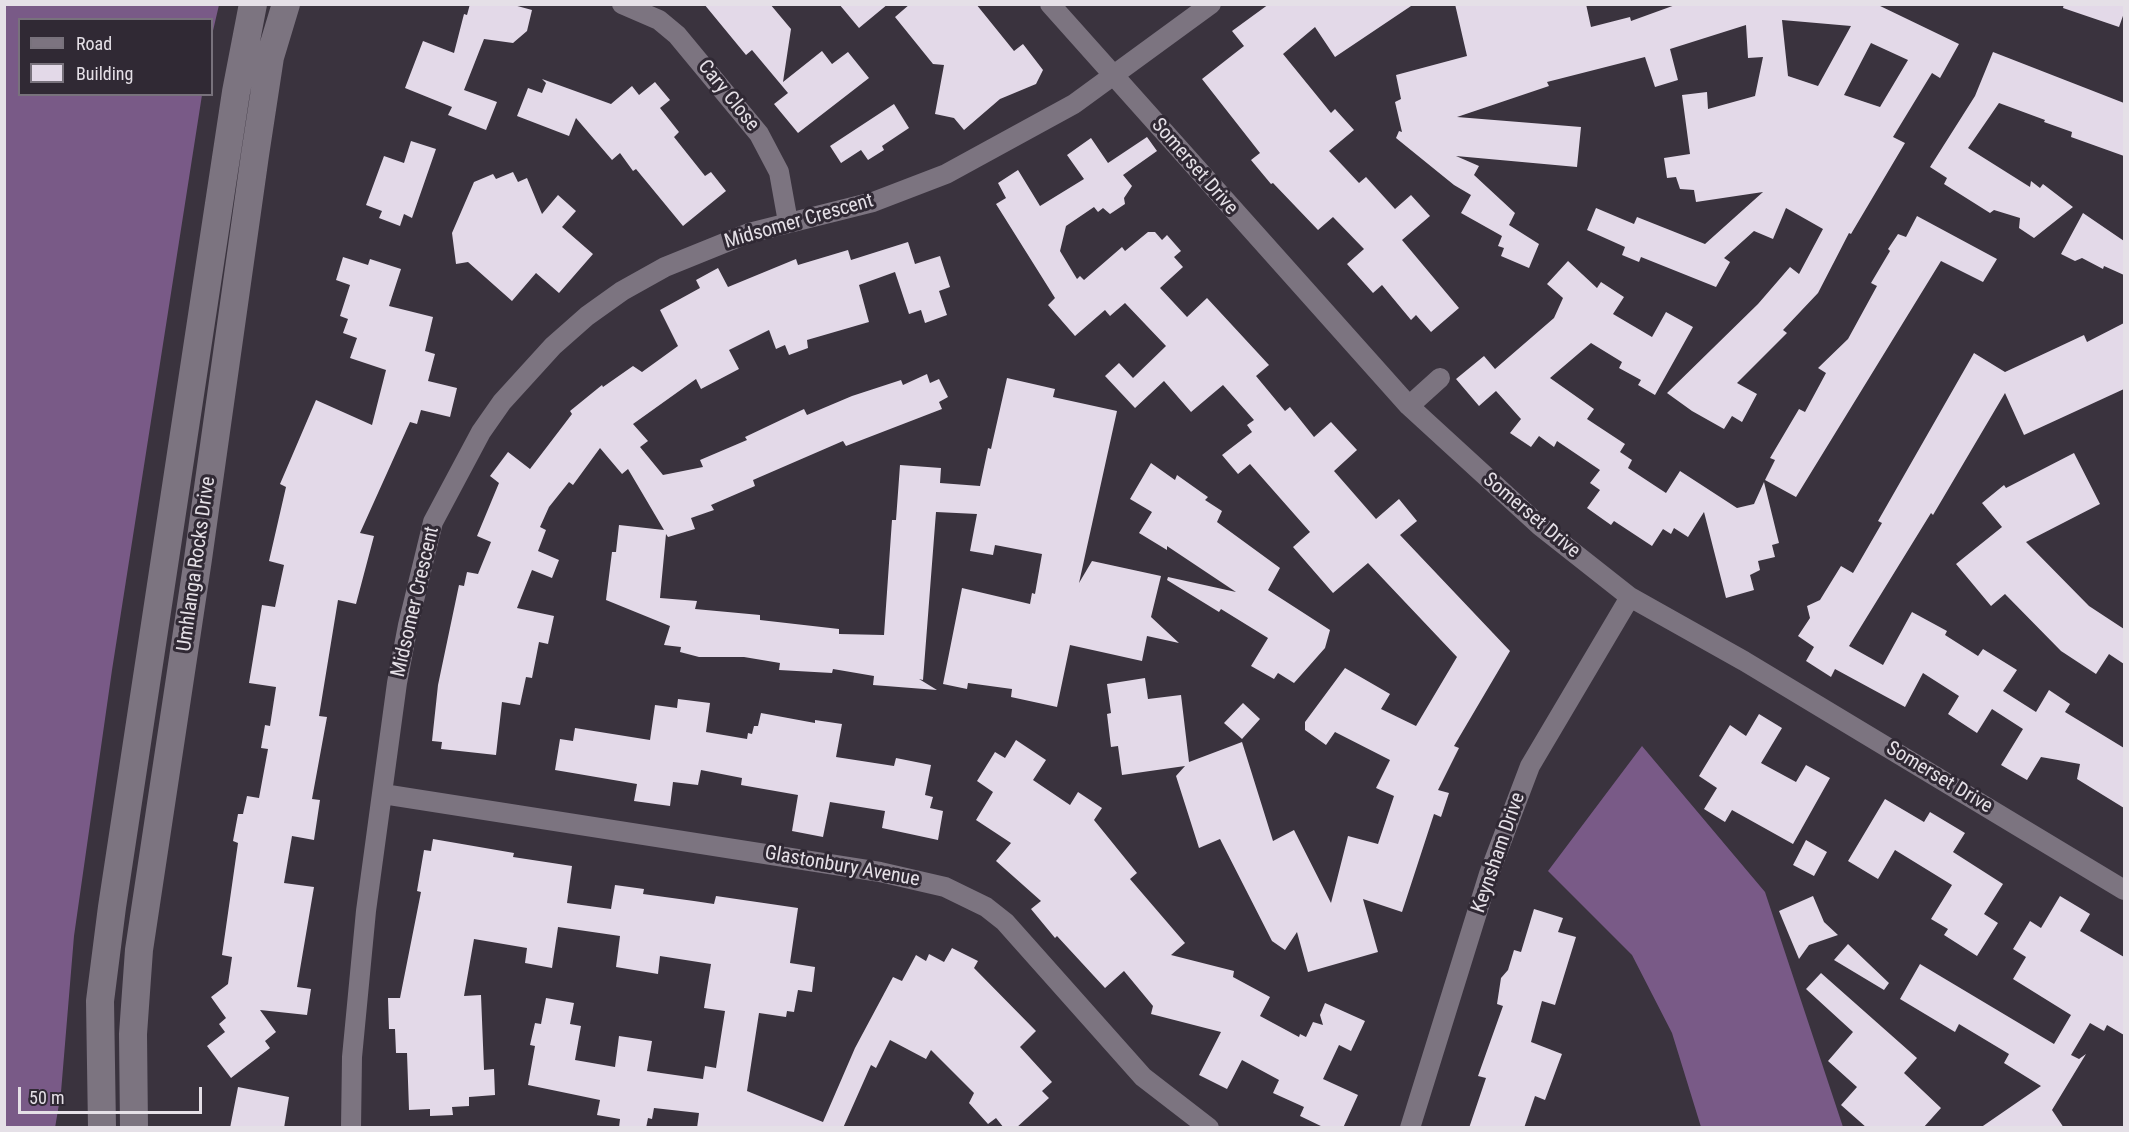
<!DOCTYPE html>
<html>
<head>
<meta charset="utf-8">
<style>
	body { margin:0 }
	#map { position:relative; width:2129px; height:1132px; overflow:hidden; background:#3a333e; font-family:"Roboto Condensed",sans-serif }
	canvas { display:block }
	.frame { position:absolute; inset:0; border:6px solid #e5e0e7; pointer-events:none }
	.legend { position:absolute; left:18px; top:18px; width:195px; height:78px; box-sizing:border-box; background:#302934; border:2px solid #78727c; margin:0; padding:8px 10px; list-style:none; font-size:18px; color:#e5e0e7 }
	.legend li { display:flex; align-items:center; gap:12px; height:30px }
	.legend b { width:30px; border:2px solid #78727c }
	.scale { position:absolute; left:18px; top:1087px; width:184px; height:27px; box-sizing:border-box; border:3px solid #e5e0e7; border-top:0; padding-left:8px; font-size:18px; line-height:21px; white-space:nowrap; color:#e5e0e7; -webkit-text-stroke:4px #302934; paint-order:stroke }
</style>
</head>
<body>
<div id="map">
<canvas width="2129" height="1132"></canvas>
<div class="frame"></div>
<ul class="legend">
<li><b style="height:8px;background:#7c7480"></b>Road</li>
<li><b style="height:16px;background:#e3d9e8"></b>Building</li>
</ul>
<div class="scale">50 m</div>
</div>
<script>
const context = document.querySelector('canvas').getContext('2d');
context.lineJoin = 'round';
function fillPath(path, color) { context.fillStyle = color; context.fill(path, 'evenodd'); }
const shape = rows => new Path2D(rows.map(r => 'M' + r).join(''));
function stroke(path, color, width, dash) { context.strokeStyle = color; context.lineWidth = width; context.lineCap = dash ? 'butt' : 'round'; context.setLineDash(dash || []); context.stroke(path); }
function drawText(font, color, halo, rows, align = 'center') {
  context.font = font + ' "Roboto Condensed",sans-serif'; context.lineWidth = 6; context.setLineDash([]); context.textBaseline = 'middle'; context.strokeStyle = halo; context.fillStyle = color; for (const [text, x, y, turn = 0] of rows) {
    context.save(); context.translate(x, y); context.rotate((+turn || 0) * Math.PI / 180); context.textAlign = isNaN(turn) ? turn : align; if (halo) context.strokeText(text, 0, 0); context.fillText(text, 0, 0); context.restore();
  }
}
const forest = shape([
	[5,4,219,5,212,35,212,20,20,20,20,94,202,95,112,670,74,936,61,1092,55,1128,4,1127],
	[1642,746,1765,892,1843,1127,1701,1127,1672,1033,1632,955,1548,871]
]);
const building = shape([
	[470,4,510,4,532,10,527,31,513,43,484,39,464,90,497,102,486,130,448,115,452,107,405,88,423,41,454,53,464,14,467,15],
	[704,4,770,4,791,29,783,82,822,51,832,64,848,52,869,78,798,133,774,104,788,93,752,50,746,55],
	[839,4,888,4,859,28],
	[910,4,976,4,1014,51,1023,44,1043,70,1036,84,1000,99,964,130,954,118,935,114,944,65,933,64,895,17],
	[1269,4,1414,4,1335,57,1315,27,1283,54,1331,113,1335,109,1354,130,1329,151,1359,183,1366,177,1395,209,1411,195,1430,216,1402,240,1459,308,1431,332,1416,315,1411,320,1382,285,1373,293,1347,264,1364,249,1333,217,1318,230,1273,183,1271,184,1251,160,1260,153,1202,79,1244,46,1232,31],
	[1455,4,1586,4,1591,27,1630,17,1631,21,1678,4,1876,4,1959,44,1940,78,1932,73,1893,137,1905,143,1851,234,1849,233,1818,293,1783,330,1787,333,1737,383,1757,394,1742,422,1732,416,1724,429,1692,411,1667,393,1758,304,1790,267,1799,274,1823,229,1786,208,1773,239,1754,231,1724,258,1730,262,1716,287,1641,257,1639,262,1622,255,1625,247,1587,230,1596,208,1634,224,1637,217,1705,244,1763,192,1696,202,1694,190,1680,189,1676,177,1667,178,1664,158,1690,154,1682,95,1707,92,1708,109,1755,96,1763,57,1748,58,1746,25,1670,49,1678,80,1655,87,1645,57,1547,82,1549,86,1457,117,1581,127,1577,167,1456,156,1479,166,1474,175,1515,213,1509,225,1539,244,1529,268,1501,256,1504,248,1498,246,1502,236,1461,213,1471,195,1454,185,1396,138,1399,131,1402,132,1395,102,1401,99,1396,75,1467,56],
	[1782,20,1851,26,1818,86,1788,76],
	[1871,43,1908,60,1880,107,1844,95],
	[2064,4,2124,4,2124,13,2119,27,2063,8],
	[1993,52,2124,103,2124,156,2071,137,2072,132,2044,122,2045,120,1999,103,1968,148,2030,187,2031,181,2040,188,2043,184,2073,207,2034,238,2019,228,2020,218,1994,210,1990,213,1944,184,1947,178,1930,167,1975,96],
	[542,79,611,104,632,86,639,95,655,82,670,100,660,108,679,132,674,137,705,176,711,172,726,191,683,226,636,169,633,171,620,153,612,160,576,118,569,136,517,116,528,88,542,93,546,83],
	[894,104,909,128,882,146,884,150,868,160,861,150,841,163,830,146],
	[1147,137,1157,151,1123,175,1132,186,1124,198,1125,204,1110,214,1103,208,1098,212,1094,207,1066,226,1060,251,1077,279,1080,276,1084,280,1122,247,1125,251,1148,232,1155,232,1162,240,1167,235,1181,251,1174,257,1183,267,1160,288,1187,317,1207,298,1269,365,1256,376,1285,411,1290,407,1314,437,1331,422,1357,450,1334,471,1376,519,1399,499,1417,521,1400,535,1510,651,1454,746,1459,748,1438,790,1449,793,1441,817,1434,814,1402,912,1363,899,1378,952,1308,972,1297,932,1285,950,1272,941,1220,839,1199,848,1176,776,1185,766,1122,775,1118,746,1111,747,1107,714,1111,713,1107,684,1145,678,1148,699,1181,695,1189,762,1242,742,1273,841,1294,830,1331,903,1348,836,1378,844,1394,796,1376,788,1390,760,1335,732,1326,745,1305,730,1305,722,1345,668,1390,694,1381,709,1416,726,1457,657,1368,563,1333,593,1293,547,1310,532,1250,464,1238,474,1222,455,1252,432,1247,425,1254,420,1223,385,1191,412,1164,381,1135,408,1105,376,1119,363,1133,378,1166,346,1125,303,1110,316,1105,310,1075,336,1048,305,1055,298,996,204,1006,198,998,183,1018,170,1040,206,1084,179,1067,155,1091,138,1108,163],
	[411,141,436,149,412,218,404,214,400,226,379,218,382,211,366,205,384,156,404,163],
	[513,172,518,182,527,178,542,214,558,195,576,211,562,227,593,254,559,293,536,273,512,301,468,262,456,264,452,233,474,182,493,174,496,179],
	[2083,213,2124,241,2124,275,2104,266,2103,269,2082,258,2075,261,2061,254],
	[1917,216,1997,259,1983,282,1941,261,1796,497,1765,480,1775,460,1770,458,1799,409,1805,412,1826,373,1818,368,1848,339,1877,286,1871,283,1890,251,1888,249,1898,234,1906,237],
	[908,242,915,264,940,256,950,287,939,291,947,315,925,323,921,310,909,314,895,272,859,285,869,322,807,340,808,348,789,355,785,345,776,349,769,330,729,350,739,369,701,389,696,379,633,424,648,441,640,447,663,475,703,467,700,460,747,440,745,437,804,409,807,415,852,396,901,380,903,385,927,374,930,383,939,379,948,397,939,402,942,409,846,446,843,441,753,480,755,486,711,505,714,510,691,518,695,529,668,537,666,534,660,598,697,601,695,609,760,615,760,620,839,629,839,634,884,635,892,520,896,520,900,465,941,468,940,483,980,486,988,448,991,449,1007,378,1055,389,1053,397,1117,411,1079,583,1092,561,1161,576,1151,617,1179,643,1147,636,1142,661,1070,645,1057,707,1011,697,1012,689,968,683,967,689,943,684,962,588,1030,604,1032,593,1035,594,1042,554,995,545,993,555,970,551,977,514,936,512,923,680,919,679,937,690,873,685,874,676,833,669,832,673,779,670,780,663,744,657,699,657,680,652,681,647,664,645,670,626,606,600,612,552,616,552,619,525,664,530,628,469,622,474,600,448,573,485,569,482,549,507,540,527,546,530,538,551,559,560,552,578,532,570,517,608,554,616,548,644,539,642,532,678,526,677,520,705,502,702,496,755,441,749,442,742,432,741,438,685,459,585,464,586,467,572,478,574,491,542,477,536,499,483,490,476,508,452,530,469,572,414,570,411,602,385,603,387,633,366,642,372,678,346,660,310,700,288,696,280,718,268,728,287,796,259,798,265,848,250,851,260],
	[343,257,368,265,370,259,401,269,389,306,433,317,425,351,435,354,428,381,457,388,450,417,421,410,417,424,410,422,360,533,374,536,356,604,338,600,319,716,327,717,312,799,320,800,314,840,292,836,284,883,314,887,297,987,311,989,307,1015,260,1010,276,1032,265,1041,270,1048,231,1078,207,1046,225,1032,219,1024,226,1018,211,997,228,984,232,957,222,955,238,843,233,841,238,814,243,814,247,796,259,798,268,749,261,748,265,725,270,726,276,687,249,683,262,605,275,607,284,565,269,561,286,487,280,484,316,400,372,425,386,370,350,358,357,338,343,333,348,319,340,316,350,285,336,280],
	[1568,261,1597,288,1601,282,1624,297,1613,314,1652,337,1666,312,1693,327,1655,395,1638,385,1641,380,1619,368,1622,362,1591,343,1550,378,1594,409,1587,419,1625,444,1620,452,1632,460,1628,468,1666,493,1680,471,1737,508,1754,504,1764,482,1779,543,1772,545,1775,557,1758,561,1760,570,1750,575,1754,590,1726,598,1704,512,1688,537,1674,528,1671,534,1663,529,1652,546,1614,521,1611,525,1587,508,1600,490,1590,483,1600,470,1557,441,1554,447,1539,436,1531,447,1510,433,1521,419,1496,391,1479,406,1456,379,1484,356,1495,369,1554,318,1563,298,1547,284],
	[2124,323,2124,389,2024,435,2005,393,1933,515,1931,513,1849,646,1883,665,1912,612,1947,631,1945,635,1978,656,1983,649,2017,670,2003,691,2036,712,2049,690,2070,704,2065,712,2124,748,2124,808,2077,779,2080,764,2041,757,2027,780,2001,765,2023,729,1992,709,1977,733,1948,714,1959,696,1923,673,1905,707,1835,669,1831,677,1806,661,1814,647,1798,636,1810,618,1807,606,1820,600,1841,566,1853,573,1882,523,1878,521,1974,353,2005,372,2084,335,2087,342],
	[2074,453,2100,504,2026,542,2089,606,2124,629,2124,664,2109,654,2096,674,2061,651,2005,594,1991,606,1956,564,2002,527,1982,503,2004,485,2006,488],
	[1151,463,1175,480,1177,475,1208,497,1205,500,1222,511,1217,522,1280,568,1268,590,1330,630,1325,648,1294,683,1278,673,1274,679,1251,666,1268,638,1221,609,1219,612,1167,580,1168,577,1236,592,1167,546,1167,550,1139,533,1152,512,1130,499],
	[678,699,710,703,706,732,747,739,748,733,752,734,754,726,758,726,761,713,815,723,815,720,842,724,836,757,894,766,896,758,931,765,925,795,933,797,930,808,943,811,938,840,882,828,885,811,830,802,823,837,792,831,798,795,741,785,742,778,701,770,698,785,673,782,670,806,634,801,637,784,555,770,560,739,573,741,575,728,650,740,655,705,677,708],
	[1243,703,1260,719,1242,739,1224,723],
	[1759,714,1782,728,1761,763,1796,782,1806,765,1830,778,1793,844,1732,810,1725,822,1704,809,1717,788,1699,776,1730,725,1746,736],
	[1016,740,1046,760,1033,780,1070,805,1078,792,1102,808,1094,820,1137,873,1130,879,1185,943,1171,955,1234,971,1233,977,1270,997,1260,1016,1299,1037,1300,1034,1306,1037,1313,1022,1323,1025,1320,1015,1325,1003,1365,1021,1351,1051,1339,1045,1323,1079,1358,1095,1343,1128,1325,1128,1300,1116,1304,1107,1273,1093,1279,1080,1242,1060,1227,1089,1199,1075,1221,1032,1151,1014,1153,1006,1124,971,1105,988,1057,936,1055,938,1031,909,1041,901,996,861,1011,843,976,820,993,792,977,781,995,752,1005,758],
	[1885,799,1924,822,1930,812,1965,833,1953,852,2003,884,1984,914,1998,923,1977,956,1944,935,1948,929,1931,919,1952,885,1895,850,1878,879,1848,861],
	[433,839,514,853,513,857,572,866,567,903,611,909,615,885,644,889,643,894,694,901,714,904,716,896,798,908,790,963,815,967,812,992,798,990,794,1012,787,1011,786,1017,759,1013,747,1091,823,1122,855,1048,893,977,902,981,916,955,926,961,929,954,944,962,952,948,978,961,974,968,1036,1031,1020,1047,1052,1082,1042,1091,1049,1098,1016,1128,1004,1128,996,1118,988,1124,969,1103,974,1093,931,1050,926,1059,890,1040,876,1068,871,1065,843,1128,697,1128,699,1113,654,1108,652,1119,648,1118,646,1128,619,1128,620,1119,597,1115,600,1100,528,1085,535,1046,530,1045,535,1023,541,1024,546,998,574,1003,570,1024,581,1026,575,1060,615,1067,619,1036,652,1041,647,1071,703,1079,705,1066,716,1068,725,1011,704,1008,711,964,660,956,658,974,616,967,620,936,558,927,552,968,525,963,527,948,474,939,464,996,481,995,484,1070,494,1069,495,1095,469,1097,469,1106,452,1107,453,1115,430,1116,430,1109,409,1110,407,1053,396,1053,395,1029,389,1029,388,998,400,998,421,892,417,891,424,850,431,851],
	[1806,840,1827,852,1814,876,1793,865],
	[1813,896,1824,922,1838,935,1809,945,1799,959,1779,911],
	[2060,896,2090,914,2080,931,2124,957,2124,1035,2107,1025,2104,1031,2090,1023,2071,1055,2079,1059,2086,1054,2052,1110,2064,1128,1980,1128,2041,1086,2004,1063,2009,1054,1959,1024,1955,1032,1900,999,1920,964,2054,1044,2071,1015,2013,979,2026,957,2013,949,2030,921,2041,928],
	[1534,909,1563,918,1558,932,1576,937,1555,1005,1542,1001,1531,1042,1562,1054,1545,1100,1535,1096,1524,1128,1469,1128,1486,1078,1478,1076,1503,1006,1497,1004,1501,978,1508,970,1514,950,1521,952],
	[1848,944,1889,983,1884,990,1834,960],
	[1821,973,1917,1058,1904,1073,1941,1108,1923,1128,1867,1128,1841,1105,1857,1087,1828,1061,1853,1032,1806,989],
	[238,1087,289,1097,284,1128,230,1128]
]);
const street = shape([
	[622,4,659,20,677,35,759,134,779,172,788,222],
	[1050,4,1409,406,1540,526,1630,597,1744,661,2124,890],
	[1409,406,1440,378],
	[383,794,880,872,945,887,986,907,1005,922,1143,1077,1209,1128],
	[351,1128,352,1057,366,911,397,683,408,625,433,522,481,432,502,402,553,346,587,316,622,291,665,267,749,233,873,202,946,174,1074,104,1211,4],
	[1410,1128,1489,874,1530,766,1630,597]
]);
const secondary = shape([
	[102,1128,100,1001,112,907,236,92,253,4],
	[134,1128,133,1034,139,950,198,559,255,155,270,57,286,4]
]);
const streetNames = [
	["Cary Close",728,96,51],
	["Somerset Drive",1194,167,49],
	["Midsomer Crescent",799,222,-16],
	["Somerset Drive",1531,516,40],
	["Umhlanga Rocks Drive",197,564,-82],
	["Midsomer Crescent",416,602,-77],
	["Somerset Drive",1939,778,31],
	["Keynsham Drive",1499,853,-71],
	["Glastonbury Avenue",842,867,10]
];
fillPath(forest, '#795a87');
fillPath(building, '#e3d9e8');
stroke(street, '#7c7480', 20);
stroke(secondary, '#7c7480', 28);
drawText('20px', '#e5e0e7', '#302934', streetNames);
</script>
</body>
</html>
